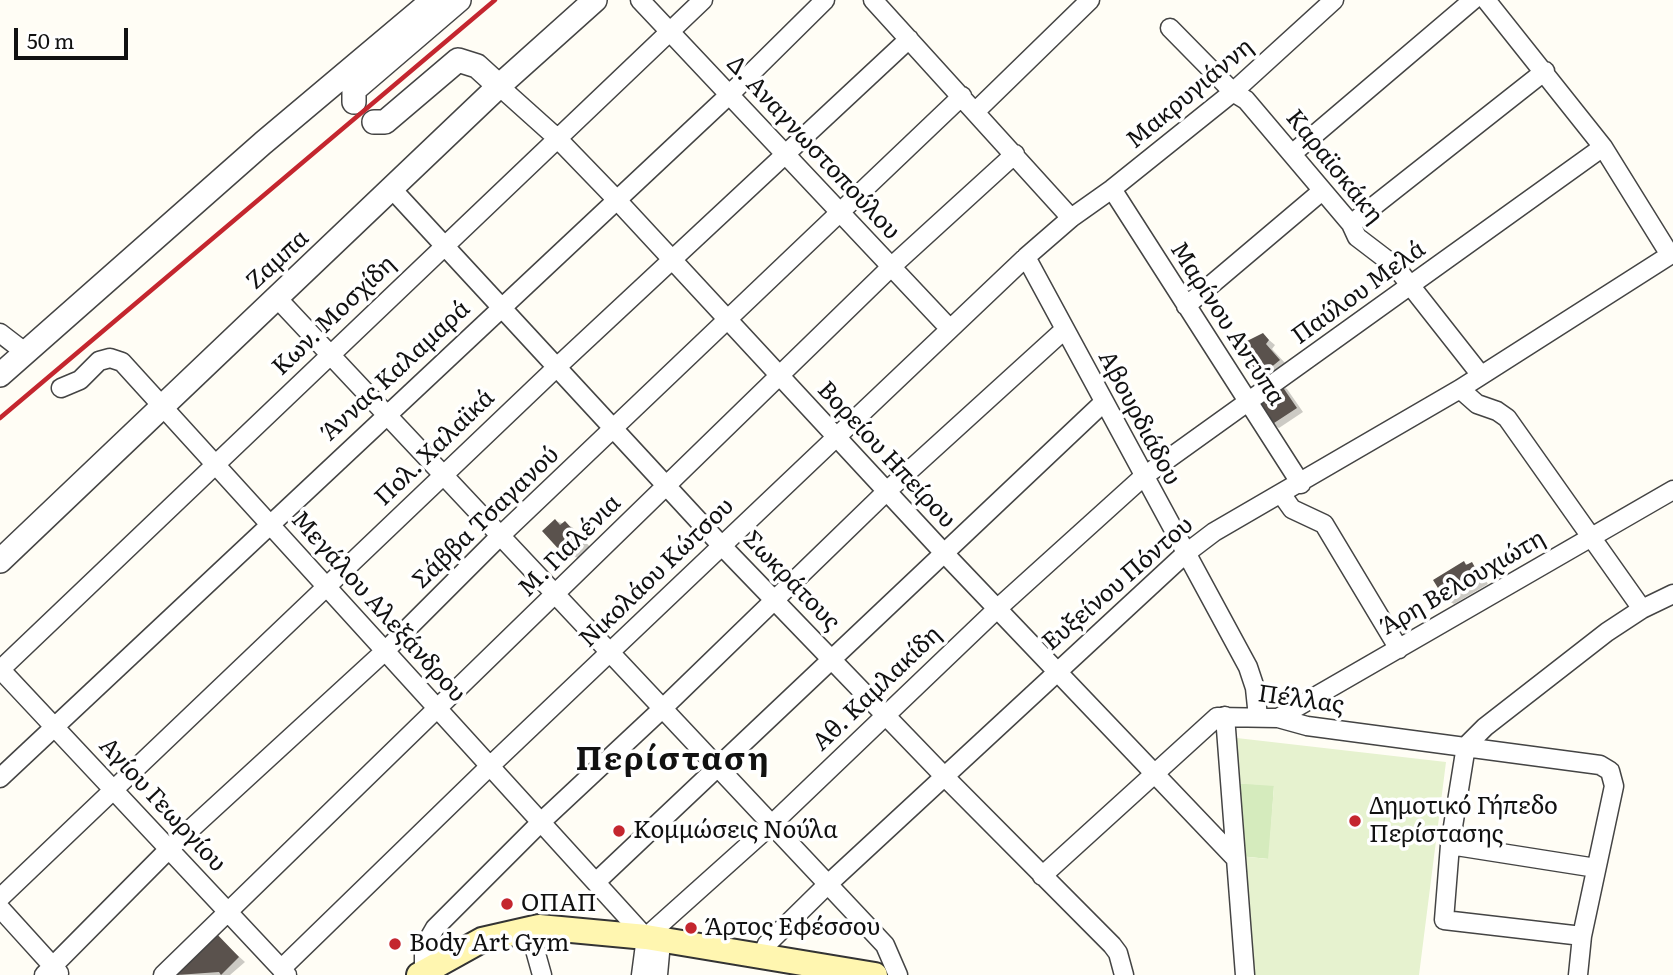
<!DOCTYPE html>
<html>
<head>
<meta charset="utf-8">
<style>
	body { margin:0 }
	#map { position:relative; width:1673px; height:975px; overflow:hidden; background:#fffdf5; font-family:Literata,serif }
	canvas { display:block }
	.scale { position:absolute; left:14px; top:28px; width:114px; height:32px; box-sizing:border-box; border:4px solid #111; border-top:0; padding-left:9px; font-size:21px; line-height:24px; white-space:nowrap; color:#111; -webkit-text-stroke:5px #fff; paint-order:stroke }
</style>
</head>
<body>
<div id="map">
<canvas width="1673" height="975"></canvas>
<div class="scale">50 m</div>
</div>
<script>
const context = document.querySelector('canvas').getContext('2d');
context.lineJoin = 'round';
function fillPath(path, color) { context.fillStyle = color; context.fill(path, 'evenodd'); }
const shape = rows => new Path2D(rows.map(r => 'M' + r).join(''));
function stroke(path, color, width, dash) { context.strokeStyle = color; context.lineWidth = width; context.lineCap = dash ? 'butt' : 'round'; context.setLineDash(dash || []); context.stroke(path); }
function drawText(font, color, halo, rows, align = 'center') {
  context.font = font + ' Literata,serif'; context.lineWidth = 7; context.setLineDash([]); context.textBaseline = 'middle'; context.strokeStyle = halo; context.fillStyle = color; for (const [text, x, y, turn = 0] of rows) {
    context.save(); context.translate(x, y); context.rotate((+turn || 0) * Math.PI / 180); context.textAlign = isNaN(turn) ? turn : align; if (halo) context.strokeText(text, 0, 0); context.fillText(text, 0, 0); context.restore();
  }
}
const green = shape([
	[1232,783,1274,785,1269,859,1239,856]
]);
const pitch = shape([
	[1228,737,1446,762,1419,975,1252,975,1239,856,1268,859,1274,786,1232,783]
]);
const shadow = shape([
	[1263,335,1275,345,1272,349,1286,364,1267,379,1260,375,1243,344],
	[1280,385,1287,389,1303,412,1279,428,1272,424],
	[556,521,572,527,591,548,581,559,564,553],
	[1464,563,1478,568,1488,584,1454,604,1447,600],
	[213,933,245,962,230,975,180,975,195,960]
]);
const building = shape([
	[1263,333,1269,340,1266,344,1280,360,1259,377,1238,352,1244,348,1241,344],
	[1280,383,1297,408,1271,425,1254,400],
	[555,519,560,525,565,521,585,543,573,557,567,550,563,554,542,531],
	[1464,561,1466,565,1472,562,1482,580,1446,601,1433,580],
	[213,930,239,957,221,975,219,972,177,975,192,960,187,955]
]);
const minor = shape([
	[640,0,950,329],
	[873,0,1071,218],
	[1170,28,1233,92,1246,100,1351,224,1357,237,1395,266,1480,374],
	[499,86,557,138,616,199,944,553,1236,859],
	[976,111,1090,0],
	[1293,153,1473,0],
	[392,189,721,545,944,776,1112,945,1118,953,1124,975],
	[1112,189,1301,484],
	[1351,224,1545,71],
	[1026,257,1248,667,1255,688,1258,717],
	[276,297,885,945,898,975],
	[1186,306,1322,191],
	[0,333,26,353],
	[61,388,80,380,99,361,110,358,122,362,660,953,658,975],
	[1460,389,1477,404,1497,411,1507,418,1642,609],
	[1282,495,1292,509,1324,524,1399,649],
	[0,669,287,975],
	[0,670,703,0],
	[1225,716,1245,975],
	[1278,718,1673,490],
	[1466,746,1450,845,1444,920,1582,936],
	[1466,746,1485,727,1607,632,1642,609,1673,594],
	[0,778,729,95,825,0],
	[1450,845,1596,868],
	[1042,876,1217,717,1278,718,1307,726,1600,765,1610,771,1614,786,1582,936,1578,975],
	[596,882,1104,402],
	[0,898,558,366,909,39],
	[0,908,59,973],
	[646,937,771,825,998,608,1143,477,1603,147],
	[535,950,542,975],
	[762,955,767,944,826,886,1185,554,1214,532,1460,389,1670,255,1603,147,1486,0],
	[281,969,490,766,1026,257,1071,218,1112,189,1233,92,1334,0],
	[424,972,424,947,435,928,541,822,662,709,888,490,1064,330],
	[44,975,169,849,385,651,499,537,962,96],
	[163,975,891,267,1015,154],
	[641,975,646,937]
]);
const tertiary = shape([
	[354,102,354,90,459,0],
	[374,122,385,122,458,60,477,66,499,86],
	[0,375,263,143,433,0],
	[0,561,499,86,595,0]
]);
const secondary = shape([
	[419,975,482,940,539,927,646,937,875,975]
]);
const rail = shape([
	[0,418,495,0]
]);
const markers = [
	[1355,821,7,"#c4262e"],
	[619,831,7,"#c4262e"],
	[507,904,7,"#c4262e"],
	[691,928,7,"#c4262e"],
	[395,944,7,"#c4262e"]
];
const streetNames = [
	["Μακρυγιάννη",1190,94,-40],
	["Δ. Αναγνωστοπούλου",813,148,47],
	["Καραϊσκάκη",1334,167,51],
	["Ζαμπα",278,260,-43],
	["Παύλου Μελά",1359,293,-36],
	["Κων. Μοσχίδη",334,316,-44],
	["Μαρίνου Αντύπα",1227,324,57],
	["Άννας Καλαμαρά",396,371,-43],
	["Αβουρδιάδου",1139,418,62],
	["Πολ. Χαλαϊκά",435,448,-44],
	["Βορείου Ηπείρου",886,455,47],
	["Σάββα Τσαγανού",486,518,-44],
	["Μ. Γιαλένια",570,546,-45],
	["Νικολάου Κώτσου",657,573,-44],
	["Σωκράτους",791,581,46],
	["Άρη Βελουχιώτη",1463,583,-30],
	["Ευξείνου Πόντου",1118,584,-41],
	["Μεγάλου Αλεξάνδρου",378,607,48],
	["Αθ. Καμλακίδη",877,689,-44],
	["Πέλλας",1301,700,8],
	["Αγίου Γεωργίου",162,805,47]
];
const poiNames = [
	["Δημοτικό Γήπεδο",1369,807],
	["Περίστασης",1369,835],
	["Κομμώσεις Νούλα",633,831],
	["ΟΠΑΠ",521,904],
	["Άρτος Εφέσσου",705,928],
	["Body Art Gym",409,944]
];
const districtNames = [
	["Περίσταση",673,761]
];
fillPath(green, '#d5ebbd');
fillPath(pitch, '#e6f2cf');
fillPath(shadow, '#0003');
fillPath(building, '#5a524d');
stroke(minor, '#444', 21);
stroke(tertiary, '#444', 26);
stroke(secondary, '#333', 28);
stroke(minor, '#fff', 18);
stroke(tertiary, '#fff', 23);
stroke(secondary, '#fff6b0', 24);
stroke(rail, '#c4262e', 4.5);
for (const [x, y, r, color] of markers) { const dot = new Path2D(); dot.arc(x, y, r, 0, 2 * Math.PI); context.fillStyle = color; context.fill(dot); stroke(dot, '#fff', 2.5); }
drawText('24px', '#111', '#fff', streetNames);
drawText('24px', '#111', '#fff', poiNames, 'left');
context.letterSpacing = '2px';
drawText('bold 32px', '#111', '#fff', districtNames);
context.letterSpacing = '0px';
</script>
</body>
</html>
